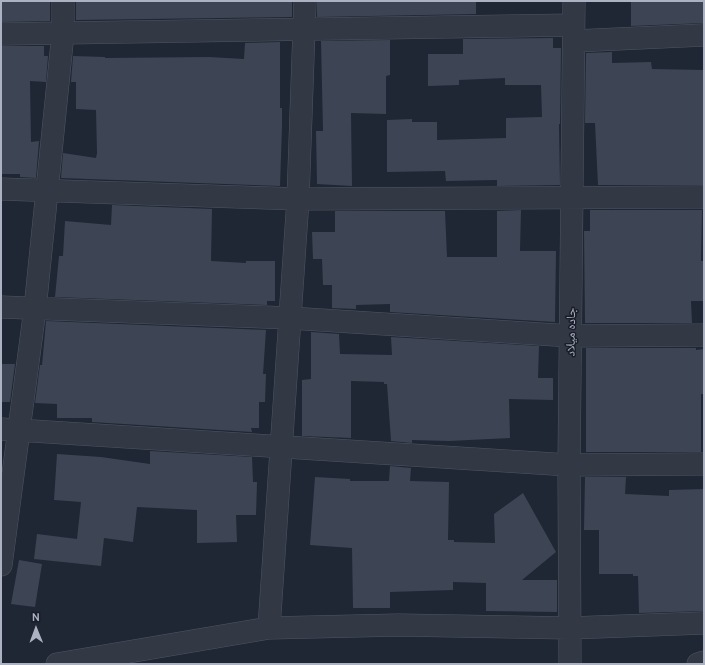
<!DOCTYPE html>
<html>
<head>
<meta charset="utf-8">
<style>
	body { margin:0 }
	#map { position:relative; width:705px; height:665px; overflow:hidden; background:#1f2634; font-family:Cabin,sans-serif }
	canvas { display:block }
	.frame { position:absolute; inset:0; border:2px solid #acb2c2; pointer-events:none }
	.north { position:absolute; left:16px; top:609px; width:40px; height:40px; -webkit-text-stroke:3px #181d29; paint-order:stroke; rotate:359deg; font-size:11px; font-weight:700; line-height:16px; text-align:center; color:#acb2c2 }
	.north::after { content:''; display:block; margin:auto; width:14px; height:18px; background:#acb2c2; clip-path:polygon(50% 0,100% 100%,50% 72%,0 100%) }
</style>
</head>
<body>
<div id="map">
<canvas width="705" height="665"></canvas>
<div class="frame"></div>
<div class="north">N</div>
</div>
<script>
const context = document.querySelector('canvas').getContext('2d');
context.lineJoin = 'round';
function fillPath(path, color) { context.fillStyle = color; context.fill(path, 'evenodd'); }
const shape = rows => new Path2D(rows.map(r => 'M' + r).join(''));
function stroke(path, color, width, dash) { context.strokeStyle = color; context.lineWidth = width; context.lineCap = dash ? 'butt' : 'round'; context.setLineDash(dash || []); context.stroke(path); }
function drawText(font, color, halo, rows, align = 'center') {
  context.font = font + ' Cabin,"Noto Naskh Arabic",sans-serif'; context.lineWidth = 3; context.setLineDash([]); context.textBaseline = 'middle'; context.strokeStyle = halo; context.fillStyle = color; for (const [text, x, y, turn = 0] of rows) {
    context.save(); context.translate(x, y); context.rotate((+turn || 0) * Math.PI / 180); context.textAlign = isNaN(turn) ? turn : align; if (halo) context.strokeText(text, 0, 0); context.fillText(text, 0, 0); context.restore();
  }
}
const building = shape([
	[1,1,50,1,50,21,1,22],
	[76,1,292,1,292,17,76,20],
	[317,1,476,1,476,14,317,17],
	[631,1,704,1,704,23,631,26],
	[553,38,553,48,561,48,560,124,559,124,560,185,497,186,497,180,446,181,445,171,387,172,387,120,412,119,412,122,437,122,437,140,506,138,506,118,542,117,541,85,505,85,505,78,459,80,459,85,428,86,428,54,463,54,463,39],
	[390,40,390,75,386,76,386,114,351,113,352,186,317,184,316,131,323,131,321,41],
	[280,42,280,108,282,108,282,126,280,186,61,178,63,153,96,158,97,153,96,110,76,109,76,82,71,82,73,56,105,57,105,58,209,57,244,59,245,43],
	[1,46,44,46,44,56,48,56,46,82,30,81,31,142,39,141,36,178,20,177,20,174,1,174],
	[612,52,612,63,651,62,652,69,704,70,704,185,598,185,595,123,585,123,586,53],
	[112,205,212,209,211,261,246,263,246,261,275,261,275,301,267,301,267,305,55,297,59,256,63,256,65,221,111,225],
	[521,210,520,251,556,251,555,322,390,312,390,304,356,305,356,309,332,308,332,285,323,285,322,259,313,259,312,232,335,232,335,211,445,211,447,257,497,257,497,211],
	[590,210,702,210,701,261,704,261,704,301,691,301,692,323,585,323,584,231,590,231],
	[46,321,266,330,263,374,266,374,265,402,259,402,259,428,251,428,252,432,92,422,92,418,57,418,57,404,35,403,40,365,42,365],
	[311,332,339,334,340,354,392,355,391,337,539,346,538,378,553,378,553,400,509,399,510,438,449,441,412,440,412,443,391,441,387,384,384,384,384,382,351,381,351,438,302,436,302,380,311,379],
	[586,348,696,348,696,350,704,349,704,394,701,394,701,452,586,452],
	[1,364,15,364,10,402,1,402],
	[150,451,252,457,253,482,257,482,256,515,236,515,237,542,197,543,197,510,137,507,133,542,104,538,101,566,34,559,37,534,77,539,81,502,54,500,57,454,101,457,150,464],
	[390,466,411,468,410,481,449,482,448,540,454,540,454,542,495,543,494,514,523,493,556,552,522,580,557,580,557,612,486,611,486,583,453,582,453,590,390,592,390,608,353,608,352,548,310,545,315,477,350,479,350,481,389,481],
	[585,477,626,477,625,494,669,496,669,490,704,489,704,611,639,613,638,576,633,576,633,574,599,574,599,530,584,530],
	[19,560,42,564,35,607,11,604]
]);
const minor = shape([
	[1,34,573,25],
	[574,41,704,35],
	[1,189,298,199,704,197],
	[1,307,290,318,571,336,704,335],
	[1,429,569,465,704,464],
	[1,565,35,309,63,33,63,1],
	[269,628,298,199,305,1],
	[57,664,269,628,398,625,570,628,704,623],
	[570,664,569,465,574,1],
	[698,664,704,662]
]);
const streetNames = [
	["جاده میلاد",571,332,-89]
];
fillPath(building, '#3d4555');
stroke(minor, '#505563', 23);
stroke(minor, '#323844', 22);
drawText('13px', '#acb2c2', '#181d29', streetNames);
</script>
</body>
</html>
